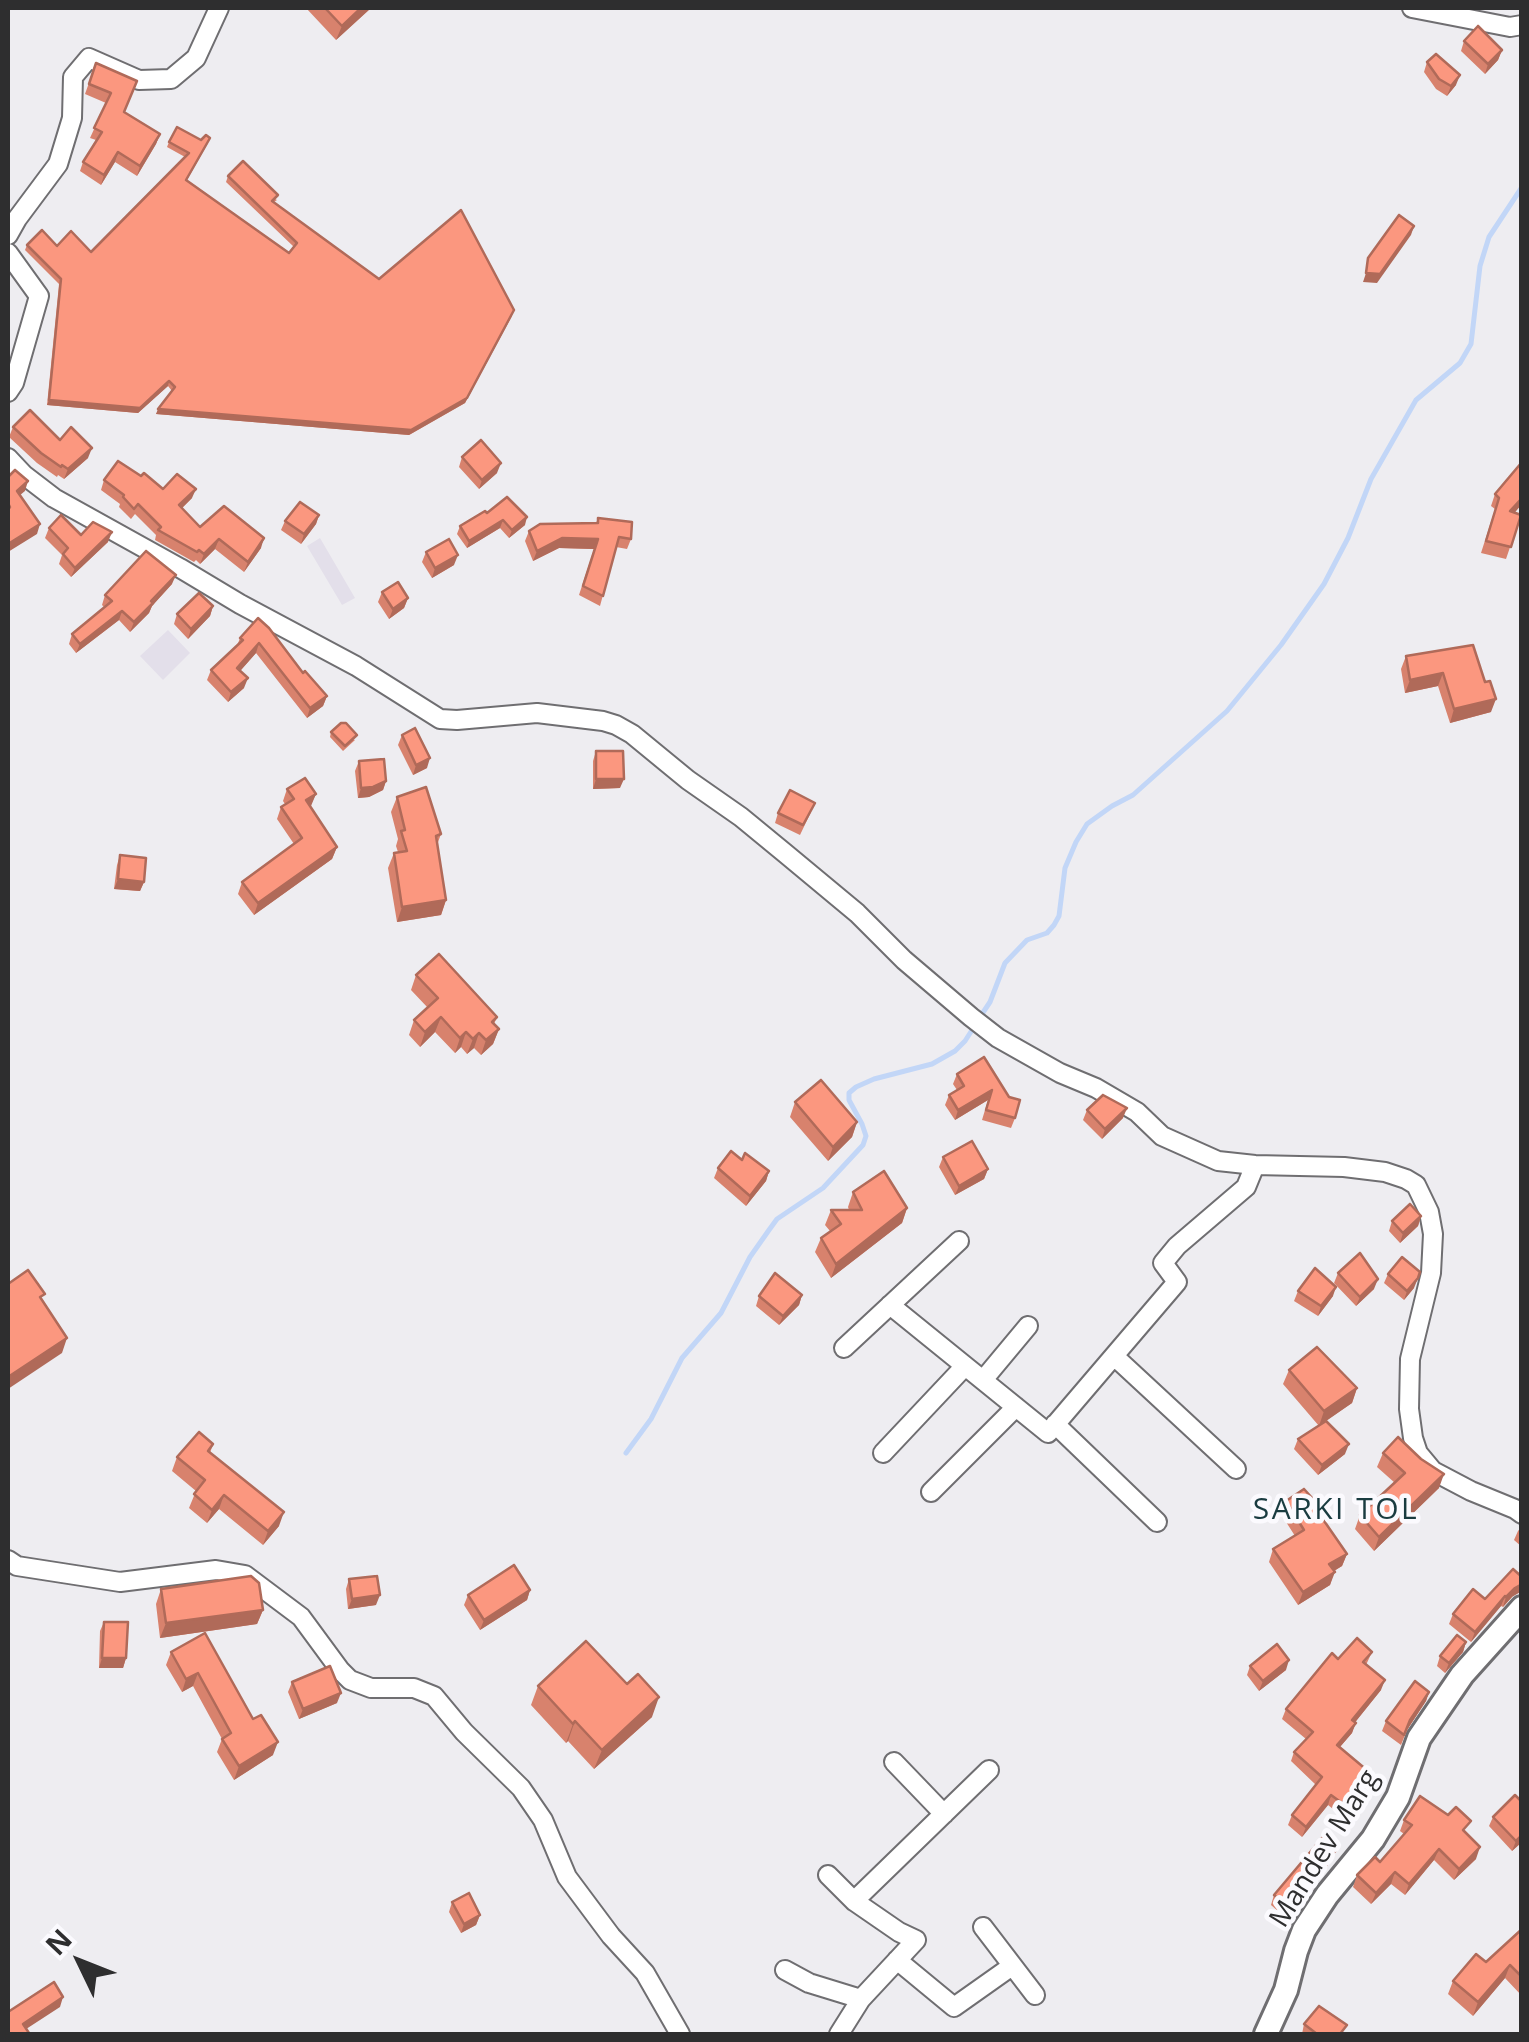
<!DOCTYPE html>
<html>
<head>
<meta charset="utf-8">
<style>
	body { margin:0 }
	#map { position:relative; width:1529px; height:2042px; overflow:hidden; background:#eeedf1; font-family:"Open Sans",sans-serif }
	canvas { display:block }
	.frame { position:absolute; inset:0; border:10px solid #2e2e2f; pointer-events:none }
	.north { position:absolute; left:30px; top:1912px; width:100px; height:100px; -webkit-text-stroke:8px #fbfafe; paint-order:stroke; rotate:313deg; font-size:28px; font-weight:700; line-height:40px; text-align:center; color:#2e2e2f }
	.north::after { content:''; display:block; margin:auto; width:35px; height:45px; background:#2e2e2f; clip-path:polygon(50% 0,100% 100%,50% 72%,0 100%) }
</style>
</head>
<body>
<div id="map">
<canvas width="1529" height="2042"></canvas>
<div class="frame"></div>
<div class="north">N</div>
</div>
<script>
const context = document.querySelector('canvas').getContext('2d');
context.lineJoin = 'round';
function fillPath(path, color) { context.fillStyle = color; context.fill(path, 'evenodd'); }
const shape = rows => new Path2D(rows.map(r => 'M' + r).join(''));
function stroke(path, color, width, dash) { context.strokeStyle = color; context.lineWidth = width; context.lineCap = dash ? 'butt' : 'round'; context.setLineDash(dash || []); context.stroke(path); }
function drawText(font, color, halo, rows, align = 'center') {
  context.font = font + ' "Open Sans",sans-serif'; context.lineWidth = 9; context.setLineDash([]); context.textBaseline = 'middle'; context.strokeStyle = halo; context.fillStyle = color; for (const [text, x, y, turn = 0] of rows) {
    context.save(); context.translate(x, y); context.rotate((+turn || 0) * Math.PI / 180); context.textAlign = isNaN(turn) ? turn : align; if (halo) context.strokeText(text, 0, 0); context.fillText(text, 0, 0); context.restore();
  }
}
const built = shape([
	[320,538,355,598,342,605,307,546],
	[168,630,190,653,163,680,140,656]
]);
const stream = shape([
	[980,1017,990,1002,1005,963,1027,940,1047,933,1054,925,1059,916,1065,868,1076,842,1087,824,1112,806,1133,795,1227,711,1281,645,1324,584,1348,538,1371,479,1416,400,1460,363,1471,344,1480,266,1489,237,1522,187],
	[626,1453,651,1419,682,1358,721,1313,750,1257,769,1230,777,1219,823,1188,863,1145,866,1136,862,1124,849,1100,849,1093,856,1087,874,1079,932,1064,955,1051,965,1041,974,1027]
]);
const minor = shape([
	[1412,8,1510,27,1522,25],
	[8,235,17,219,58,164,72,118,73,77,89,58,139,80,171,79,196,58,219,8],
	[8,253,39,296,14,383,8,392],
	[8,458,24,475,54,498,180,568,240,604,356,666,440,719,457,720,537,713,603,721,616,725,632,734,688,780,741,817,786,854,857,913,904,960,971,1017,998,1038,1060,1073,1096,1088,1137,1112,1162,1136,1218,1161,1255,1165,1344,1167,1385,1172,1406,1179,1416,1185,1429,1212,1433,1234,1431,1273,1410,1359,1409,1409,1413,1438,1418,1453,1433,1471,1471,1491,1515,1509,1522,1514],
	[890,1305,1048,1433,1177,1282,1163,1263,1177,1246,1246,1187,1255,1165],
	[844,1348,959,1241],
	[1114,1356,1236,1469],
	[983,1380,1028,1326],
	[1055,1424,1157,1522],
	[883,1453,965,1366],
	[931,1492,1016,1407],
	[8,1560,17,1566,120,1582,216,1570,245,1575,301,1617,340,1670,350,1680,371,1688,414,1688,434,1696,464,1732,521,1788,543,1820,567,1877,611,1936,645,1973,680,2034],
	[894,1762,944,1814],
	[828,1875,854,1901,899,1932,916,1940,861,1999,839,2034],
	[854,1901,989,1770],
	[983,1927,1035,1995],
	[897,1960,954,2007,1012,1966],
	[785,1970,809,1983,861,1999]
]);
const major = shape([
	[1266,2034,1286,1990,1296,1951,1304,1930,1327,1895,1373,1839,1398,1797,1419,1738,1462,1675,1522,1608]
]);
const wall = shape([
	[306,8,371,8,336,40],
	[1464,41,1502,50,1498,60,1485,74,1461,51],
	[1427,62,1456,85,1447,96,1436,89,1424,72],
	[96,63,124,112,160,134,156,144,137,176,115,162,101,185,80,171,83,162,96,140,90,138,106,103,85,94],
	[201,140,208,143,187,180,289,253,294,247,226,182,228,176,277,200,274,202,379,279,512,316,465,403,409,435,156,414,172,391,168,386,138,413,47,405,59,284,25,250,27,245,57,246,91,252,185,157,167,147,169,142],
	[13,427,60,440,88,458,64,479,58,475,57,477,37,463,9,437],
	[462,457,497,473,479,489,459,467],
	[141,476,163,489,192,498,182,508,200,527,261,548,244,572,215,549,200,564,196,560,194,562,155,540,156,535,135,514,131,519,119,507,120,504,101,490,104,480],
	[1495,494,1515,513,1521,515,1506,559,1481,553,1495,509,1491,506],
	[487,513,525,525,509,538,500,528,467,548,457,534,460,526],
	[319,515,316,524,301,544,281,530,285,521],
	[598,518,631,539,627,549,616,547,600,606,579,595,594,549,559,548,533,561,525,541,529,531,596,523],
	[49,528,81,535,108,542,71,577,59,564,62,555,45,538],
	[426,552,454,565,432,578,422,562],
	[172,584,152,606,149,613,130,632,119,620,76,653,69,644,72,634,104,607,102,605,105,595],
	[382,592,408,598,404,608,389,619,378,602],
	[213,606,210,616,188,639,174,624,177,614],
	[258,618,303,673,327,696,323,706,307,718,256,653,240,671,244,688,228,702,207,680,211,670,237,646,240,638],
	[1473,645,1491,712,1450,723,1438,686,1405,693,1401,669,1406,656],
	[331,732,355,740,343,751,330,737],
	[402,735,427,768,413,775,398,745],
	[596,751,620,788,593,789,593,761],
	[359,761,386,781,383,790,369,797,358,798,355,771],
	[287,789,316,794,310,806,337,847,332,859,254,915,238,894,242,882,294,844,277,819,281,807,285,804,283,801],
	[397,797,441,834,437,845,446,900,441,915,397,922,388,868,394,853,398,852,396,846,398,839,391,812],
	[811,812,800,835,775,823,778,813],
	[120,855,144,882,140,891,114,889,117,865],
	[416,975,497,1017,494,1024,499,1029,493,1044,481,1055,474,1048,467,1054,461,1047,455,1053,435,1032,420,1047,409,1035,414,1020,428,1008,411,990],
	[957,1074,1015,1118,1011,1128,982,1120,988,1100,955,1120,945,1105,949,1095,957,1090,953,1084],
	[795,1102,857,1122,852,1137,828,1161,790,1117],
	[1087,1110,1123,1118,1102,1139,1083,1120],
	[943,1157,988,1169,984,1179,955,1195,939,1167],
	[742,1160,769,1171,766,1181,746,1206,714,1178,718,1168],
	[853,1192,907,1208,902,1223,831,1278,815,1252,821,1238,830,1231,825,1225,831,1210,849,1210,848,1207],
	[1421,1216,1418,1226,1400,1243,1389,1231,1392,1221],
	[1338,1273,1374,1289,1356,1306,1334,1283],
	[1388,1274,1414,1288,1404,1300,1384,1283],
	[1298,1291,1333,1296,1318,1316,1294,1301],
	[802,1295,799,1305,779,1325,756,1306,759,1296],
	[1289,1370,1357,1388,1352,1403,1321,1424,1345,1454,1318,1475,1294,1449,1298,1439,1319,1426,1283,1384],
	[213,1444,210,1453,279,1526,263,1545,219,1509,207,1523,189,1508,196,1491,172,1471,177,1457],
	[1383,1453,1439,1488,1374,1551,1355,1529,1360,1515,1395,1483,1377,1467],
	[1286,1501,1322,1517,1347,1554,1342,1566,1334,1571,1330,1585,1298,1605,1269,1562,1273,1549,1295,1536,1281,1514],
	[1522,1526,1522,1547,1514,1540,1518,1531],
	[1513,1569,1512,1597,1503,1607,1501,1606,1471,1642,1449,1624,1453,1614,1485,1599],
	[349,1579,376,1605,348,1609,346,1589],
	[161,1589,263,1610,257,1624,160,1638,156,1604],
	[530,1590,527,1600,480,1630,464,1605,468,1595],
	[104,1622,126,1658,123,1668,99,1668,100,1631],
	[205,1633,273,1755,234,1780,217,1752,222,1739,193,1686,182,1692,166,1665,171,1652],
	[1466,1642,1463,1652,1445,1673,1437,1666,1440,1656],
	[1372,1652,1366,1665,1381,1690,1355,1722,1352,1733,1340,1747,1364,1781,1338,1813,1328,1805,1302,1837,1288,1825,1292,1815,1316,1785,1291,1761,1294,1752,1306,1739,1282,1719,1286,1709,1338,1659],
	[1250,1666,1286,1670,1259,1691,1247,1675],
	[292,1682,337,1703,299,1719,288,1692],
	[538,1686,652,1717,594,1769,568,1741,566,1743,531,1705],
	[1429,1692,1426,1701,1407,1730,1401,1745,1382,1731,1386,1721],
	[1493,1817,1522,1842,1512,1851,1489,1826],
	[1404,1820,1466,1834,1476,1859,1454,1880,1434,1860,1405,1895,1391,1884,1371,1904,1353,1887,1357,1875,1380,1862,1404,1834,1400,1831],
	[1336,1850,1332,1860,1285,1917,1271,1905,1274,1895],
	[452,1902,480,1915,476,1925,461,1933,449,1912],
	[1522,1929,1522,1996,1505,1978,1473,2016,1448,1994,1453,1981,1486,1962],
	[1304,2024,1343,2034,1302,2034]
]);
const shadedWall = shape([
	[361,8,371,8,336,40,342,26],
	[1502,50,1498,60,1485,74,1488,64],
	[1460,75,1456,85,1447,96,1451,86],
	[160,134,156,144,137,176,140,166],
	[118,152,115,162,101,185,104,175],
	[1414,226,1411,235,1377,283,1363,282,1366,273],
	[514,310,465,403,409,435,156,414,158,409],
	[169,381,168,386,138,413,47,405,49,400],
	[92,448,88,458,64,479,68,469],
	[501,463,497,473,479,489,482,480],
	[28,481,25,491,13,501,17,491],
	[196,489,192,498,175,515,179,505],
	[1522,498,1522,504,1506,523,1510,511],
	[319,515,316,524,301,544,304,534],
	[527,517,525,525,509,538,512,530],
	[503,520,500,528,467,548,469,541],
	[40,524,37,534,8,552,8,544],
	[112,532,108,542,71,577,75,568],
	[264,538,261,548,244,572,248,562],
	[562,538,598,539,594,549,559,548,533,561,537,551],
	[219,539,215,549,200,564,204,554],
	[458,555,454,565,432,578,435,568],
	[176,575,172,584,152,606,149,613,130,632,134,622],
	[408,598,404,608,389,619,393,609],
	[213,606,210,616,188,639,191,629],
	[122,611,119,620,76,653,80,644],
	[259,643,256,653,234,678,237,668],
	[1443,673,1438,686,1405,693,1410,680],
	[248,678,244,688,228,702,231,692],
	[327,696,323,706,307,718,310,708],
	[1496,699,1491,712,1450,723,1454,709],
	[430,758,427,768,413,775,416,765],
	[596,779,624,779,620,788,593,789],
	[386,781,383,790,369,797,358,798,361,788],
	[316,794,311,806,302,812,306,800],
	[337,847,332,859,254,915,258,903],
	[118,879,144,882,140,891,114,889],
	[446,900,441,915,397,922,402,907],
	[441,1017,435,1032,420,1047,425,1032],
	[499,1029,493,1044,481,1055,486,1040],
	[466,1032,461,1047,455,1053,460,1038],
	[479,1033,474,1048,467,1054,473,1039],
	[992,1090,988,1100,955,1120,958,1110],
	[1127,1108,1123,1118,1102,1139,1105,1129],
	[857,1122,852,1137,828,1161,833,1147],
	[988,1169,984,1179,955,1195,959,1186],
	[769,1171,766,1181,746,1206,750,1196],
	[907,1208,902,1223,831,1278,836,1264],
	[1421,1216,1418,1226,1400,1243,1403,1233],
	[1418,1278,1414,1288,1404,1300,1407,1291],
	[1378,1279,1374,1289,1356,1306,1360,1297],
	[1336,1287,1333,1296,1318,1316,1321,1306],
	[802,1295,799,1305,779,1325,783,1316],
	[67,1338,62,1353,8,1389,8,1377],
	[1357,1388,1352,1403,1319,1426,1324,1411],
	[1349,1444,1345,1454,1318,1475,1322,1465],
	[1444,1474,1439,1488,1374,1551,1379,1537],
	[224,1495,219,1509,207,1523,212,1510],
	[284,1512,279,1526,263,1545,268,1531],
	[1347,1554,1342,1566,1324,1577,1329,1564],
	[1335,1572,1330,1585,1298,1605,1303,1592],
	[1522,1584,1522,1591,1512,1597,1503,1607,1506,1597,1515,1588],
	[530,1590,527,1600,480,1630,484,1620],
	[380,1595,376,1605,348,1609,352,1599],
	[1505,1596,1501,1606,1471,1642,1475,1632],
	[263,1610,257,1624,160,1638,166,1623],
	[1466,1642,1463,1652,1445,1673,1449,1663],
	[102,1658,126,1658,123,1668,99,1668],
	[1289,1660,1286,1670,1259,1691,1263,1681],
	[198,1673,193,1686,182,1692,186,1679],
	[1385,1680,1381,1690,1349,1730,1352,1720],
	[1429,1692,1426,1701,1407,1730,1410,1720],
	[341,1693,337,1703,299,1719,303,1709],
	[659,1697,652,1717,594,1769,602,1750],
	[575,1721,568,1741,566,1743,573,1724],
	[1356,1723,1352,1733,1333,1755,1337,1745],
	[278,1742,273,1755,234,1780,239,1766],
	[1368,1771,1364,1781,1338,1813,1342,1803],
	[1331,1795,1328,1805,1302,1837,1306,1827],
	[1522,1835,1522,1842,1512,1851,1516,1841],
	[1480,1847,1476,1859,1454,1880,1459,1869],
	[1439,1849,1434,1860,1405,1895,1409,1884],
	[1336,1850,1332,1860,1285,1917,1288,1907],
	[1395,1872,1391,1884,1371,1904,1376,1893],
	[480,1915,476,1925,461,1933,464,1924],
	[1510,1965,1505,1978,1473,2016,1478,2002],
	[63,1997,60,2007,20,2033,23,2024]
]);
const building = shape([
	[325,8,361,8,342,26,325,8],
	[1478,26,1502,50,1488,64,1464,41,1478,26],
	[1436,54,1460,75,1451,86,1439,79,1427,62,1436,54],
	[96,63,137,81,124,112,160,134,140,166,118,152,104,175,83,162,102,132,94,128,111,93,89,84,96,63],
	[177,127,201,140,206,135,210,138,186,180,289,253,297,243,228,176,243,161,278,195,272,201,379,279,461,210,514,310,467,398,411,430,158,409,175,387,169,381,140,408,49,400,61,279,27,245,42,230,57,246,71,231,91,252,189,153,169,142,177,127],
	[1399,215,1414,226,1380,274,1366,273,1368,258,1399,215],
	[30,410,60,440,71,427,92,448,68,469,62,465,61,467,41,453,13,427,30,410],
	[481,440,501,463,482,480,462,457,481,440],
	[118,461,141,476,144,473,163,489,177,474,196,489,179,505,200,527,224,506,264,538,248,562,219,539,204,554,199,550,197,552,158,530,161,527,138,504,134,509,123,497,124,495,104,480,118,461],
	[1522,462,1522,498,1510,511,1521,515,1511,547,1486,541,1499,498,1495,494,1522,462],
	[15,470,28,481,17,491,40,524,8,544,8,510,10,507,8,503,8,477,15,470],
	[507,497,527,517,512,530,503,520,469,541,460,526,485,511,487,513,507,497],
	[300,502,319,515,304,534,285,521,300,502],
	[61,515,81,535,93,522,112,532,75,568,63,554,68,548,49,528,61,515],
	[598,518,632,522,631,539,619,537,603,596,583,586,598,539,562,538,537,551,529,531,540,524,598,523,598,518],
	[449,539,458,555,435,568,426,552,449,539],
	[146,551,176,575,151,601,153,603,134,622,122,611,80,644,72,634,112,601,105,595,146,551],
	[398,582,408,598,393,609,382,592,398,582],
	[199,593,213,606,191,629,177,614,199,593],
	[258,618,269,628,303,673,305,671,327,696,310,708,259,643,237,668,248,678,231,692,211,670,243,640,240,638,258,618],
	[1473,645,1485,682,1490,681,1496,699,1454,709,1443,673,1410,680,1406,656,1473,645],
	[341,723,346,723,357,735,345,746,331,732,341,723],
	[415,728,430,758,416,765,402,735,415,728],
	[596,751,623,751,624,779,596,779,596,751],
	[384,759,386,781,373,787,361,788,359,761,384,759],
	[305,778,316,794,306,800,337,847,258,903,242,882,302,838,281,807,294,799,287,789,305,778],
	[426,787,441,834,436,836,446,900,402,907,394,853,407,851,401,831,405,830,397,797,426,787],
	[790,790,815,803,803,825,778,813,790,790],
	[120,855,146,858,144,882,118,879,120,855],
	[439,954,497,1017,492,1022,499,1029,486,1040,479,1033,473,1039,466,1032,460,1038,441,1017,425,1032,414,1020,438,998,416,975,439,954],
	[984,1057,1009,1097,1020,1100,1015,1118,986,1110,992,1090,958,1110,949,1095,964,1086,957,1074,984,1057],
	[821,1080,857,1122,833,1147,795,1102,821,1080],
	[1103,1095,1127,1108,1105,1129,1087,1110,1103,1095],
	[972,1141,988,1169,959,1186,943,1157,972,1141],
	[731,1151,742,1160,745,1153,769,1171,750,1196,718,1168,731,1151],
	[884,1171,907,1208,836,1264,821,1238,841,1224,831,1210,862,1210,853,1192,884,1171],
	[1410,1204,1421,1216,1403,1233,1392,1221,1410,1204],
	[1360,1253,1378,1279,1360,1297,1338,1273,1360,1253],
	[1402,1257,1420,1272,1418,1278,1407,1291,1388,1274,1402,1257],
	[1315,1268,1336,1287,1321,1306,1298,1291,1315,1268],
	[28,1270,45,1294,40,1297,67,1338,8,1377,8,1284,28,1270],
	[775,1273,802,1295,783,1316,759,1296,775,1273],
	[1317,1347,1357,1388,1324,1411,1289,1370,1317,1347],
	[1326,1421,1349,1444,1322,1465,1298,1439,1326,1421],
	[199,1432,213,1444,208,1451,284,1512,268,1531,224,1495,212,1510,194,1494,205,1480,177,1457,199,1432],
	[1398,1437,1421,1459,1444,1474,1379,1537,1360,1515,1405,1473,1383,1453,1398,1437],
	[1304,1489,1324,1511,1320,1515,1347,1554,1329,1564,1335,1572,1303,1592,1273,1549,1304,1530,1286,1501,1304,1489],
	[514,1565,530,1590,484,1620,468,1595,514,1565],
	[1513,1569,1522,1577,1522,1584,1515,1588,1506,1597,1505,1596,1475,1632,1453,1614,1473,1589,1485,1599,1513,1569],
	[251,1576,259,1583,263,1610,166,1623,161,1589,251,1576],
	[377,1576,380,1595,352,1599,349,1579,377,1576],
	[104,1622,128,1622,126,1658,102,1658,104,1622],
	[205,1633,253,1719,261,1715,278,1742,239,1766,222,1739,231,1733,198,1673,186,1679,171,1652,205,1633],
	[1457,1635,1466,1642,1449,1663,1440,1656,1457,1635],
	[1357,1638,1372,1652,1363,1662,1385,1680,1352,1720,1356,1723,1337,1745,1368,1771,1342,1803,1331,1795,1306,1827,1292,1815,1322,1777,1294,1752,1313,1732,1286,1709,1332,1653,1338,1659,1357,1638],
	[586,1641,627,1684,638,1674,659,1697,602,1750,575,1721,573,1724,538,1686,586,1641],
	[1277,1644,1289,1660,1263,1681,1250,1666,1277,1644],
	[330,1666,341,1693,303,1709,292,1682,330,1666],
	[1415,1681,1429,1692,1410,1720,1404,1735,1386,1721,1415,1681],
	[1515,1795,1522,1802,1522,1835,1516,1841,1493,1817,1515,1795],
	[1420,1796,1448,1815,1456,1807,1471,1821,1463,1830,1480,1847,1459,1869,1439,1849,1409,1884,1395,1872,1376,1893,1357,1875,1375,1857,1380,1862,1412,1825,1404,1820,1420,1796],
	[1322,1838,1336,1850,1288,1907,1274,1895,1322,1838],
	[469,1893,480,1915,464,1924,452,1902,469,1893],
	[1522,1929,1522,1977,1510,1965,1478,2002,1453,1981,1476,1954,1486,1962,1522,1929],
	[54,1982,63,1997,23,2024,29,2033,26,2034,8,2034,8,2012,54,1982],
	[1319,2006,1347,2025,1340,2034,1317,2034,1304,2024,1319,2006]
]);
const streetNames = [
	["Mandev Marg",1325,1849,-58]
];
const neighbourhoodNames = [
	["SARKI TOL",1336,1510]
];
fillPath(built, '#e3dfea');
stroke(stream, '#c2d6f7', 5);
stroke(minor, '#6f6e71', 22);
stroke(major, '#6f6e71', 28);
stroke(minor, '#fff', 18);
stroke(major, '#fff', 22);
fillPath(wall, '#d8826d');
fillPath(shadedWall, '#b06a59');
fillPath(building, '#fb977f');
stroke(building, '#b06a59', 2.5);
drawText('28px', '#2e2e2f', '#fbfafe', streetNames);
context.letterSpacing = '2.5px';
drawText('30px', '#1a3c40', '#fbfafe', neighbourhoodNames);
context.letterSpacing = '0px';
</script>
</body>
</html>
